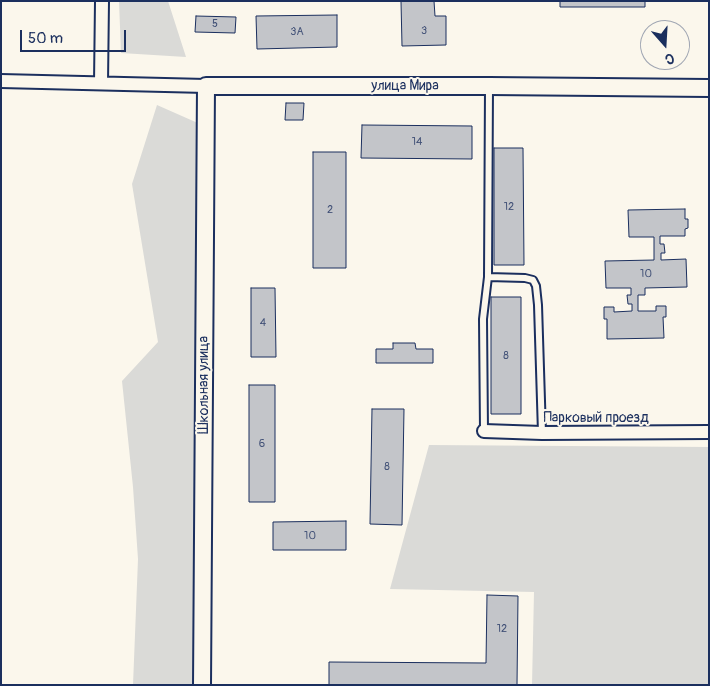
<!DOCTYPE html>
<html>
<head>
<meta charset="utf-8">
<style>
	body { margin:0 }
	#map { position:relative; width:710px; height:686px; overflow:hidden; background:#fbf7ec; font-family:Pangolin,sans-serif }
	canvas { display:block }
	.frame { position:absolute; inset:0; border:2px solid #1b2f5e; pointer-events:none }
	.north { position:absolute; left:640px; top:20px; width:50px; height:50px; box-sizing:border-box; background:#fbf7ec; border:1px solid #a1a7b3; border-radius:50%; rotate:161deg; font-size:14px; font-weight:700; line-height:20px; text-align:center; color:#1b2f5e }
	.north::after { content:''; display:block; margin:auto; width:18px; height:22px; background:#1b2f5e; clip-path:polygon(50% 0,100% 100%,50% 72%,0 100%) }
	.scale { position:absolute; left:20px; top:30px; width:106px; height:22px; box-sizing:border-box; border:2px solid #1b2f5e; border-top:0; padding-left:6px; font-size:15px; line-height:18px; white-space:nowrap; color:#1b2f5e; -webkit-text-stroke:4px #fbf7ec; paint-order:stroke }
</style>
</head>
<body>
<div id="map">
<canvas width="710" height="686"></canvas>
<div class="frame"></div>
<div class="north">С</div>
<div class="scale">50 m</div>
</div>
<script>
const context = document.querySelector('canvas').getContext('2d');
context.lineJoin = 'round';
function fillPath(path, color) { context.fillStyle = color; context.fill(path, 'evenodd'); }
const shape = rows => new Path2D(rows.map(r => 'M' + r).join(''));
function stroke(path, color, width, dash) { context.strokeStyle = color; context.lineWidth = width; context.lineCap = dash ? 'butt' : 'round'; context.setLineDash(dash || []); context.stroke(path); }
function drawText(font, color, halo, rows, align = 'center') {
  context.font = font + ' Pangolin,sans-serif'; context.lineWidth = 4; context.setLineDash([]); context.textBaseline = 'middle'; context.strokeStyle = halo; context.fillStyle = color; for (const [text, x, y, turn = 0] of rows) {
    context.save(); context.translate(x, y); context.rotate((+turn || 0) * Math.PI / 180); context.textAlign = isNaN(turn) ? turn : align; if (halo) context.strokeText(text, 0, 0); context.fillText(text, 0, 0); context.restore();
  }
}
const green = shape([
	[119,1,168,1,186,57,121,53],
	[157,105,200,124,196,685,133,685,138,559,133,487,122,381,158,342,132,184],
	[429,445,709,447,709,685,532,685,534,592,390,589]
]);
const building = shape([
	[401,1,434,1,435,16,446,16,446,45,402,46,401,1],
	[560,1,645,1,645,7,560,7,560,1],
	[337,15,337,47,257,49,256,16,337,15],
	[196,16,236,17,235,33,195,32,196,16],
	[286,103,304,103,303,120,285,120,286,103],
	[362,125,472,126,472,159,361,158,362,125],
	[494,148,523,148,524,265,494,265,494,148],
	[313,152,346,152,346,268,313,268,313,152],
	[685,209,685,219,688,219,688,228,685,229,685,236,660,236,660,244,664,244,665,253,661,253,661,260,686,259,687,287,645,288,645,295,638,295,638,311,656,311,656,306,666,306,666,317,663,317,664,338,607,339,607,319,604,319,604,307,614,307,614,312,632,311,632,304,628,304,627,295,631,295,631,288,606,288,605,261,654,260,654,237,629,237,628,210,685,209],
	[251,288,275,288,276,357,251,357,251,288],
	[491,297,521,297,521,414,491,414,491,297],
	[393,343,415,343,416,349,433,349,433,363,376,363,376,349,393,349,393,343],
	[249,385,275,385,275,502,249,502,249,385],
	[372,409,404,409,402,525,370,524,372,409],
	[346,521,346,550,273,550,273,522,346,521],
	[487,595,518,596,517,685,329,685,329,662,486,663,487,595]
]);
const service = shape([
	[488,277,489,87],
	[484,431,483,319,488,277,525,278,533,280,536,286,538,305,542,433]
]);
const minor = shape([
	[1,81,206,86],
	[101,83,102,1],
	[484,431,542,433,709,432]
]);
const tertiary = shape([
	[202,685,206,86,489,86,709,88]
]);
const numberNames = [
	["5",215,24],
	["3",424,31],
	["3А",297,32],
	["14",417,142],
	["12",509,207],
	["2",330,210],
	["10",646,274],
	["4",263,323],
	["8",506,356],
	["6",262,444],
	["8",387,467],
	["10",310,536],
	["12",502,629]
];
const streetNames = [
	["улица Мира",405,86],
	["Школьная улица",204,385,-90],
	["Парковый проезд",596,418]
];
fillPath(green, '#dadad7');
fillPath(building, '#c3c5c9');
stroke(building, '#1b2f5e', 1);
stroke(service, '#1b2f5e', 10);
stroke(minor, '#1b2f5e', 16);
stroke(tertiary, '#1b2f5e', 20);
stroke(service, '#fbf7ec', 6);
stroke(minor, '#fbf7ec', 12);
stroke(tertiary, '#fbf7ec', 16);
drawText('11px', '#455479', null, numberNames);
drawText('14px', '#1b2f5e', '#fbf7ec', streetNames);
</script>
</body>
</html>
